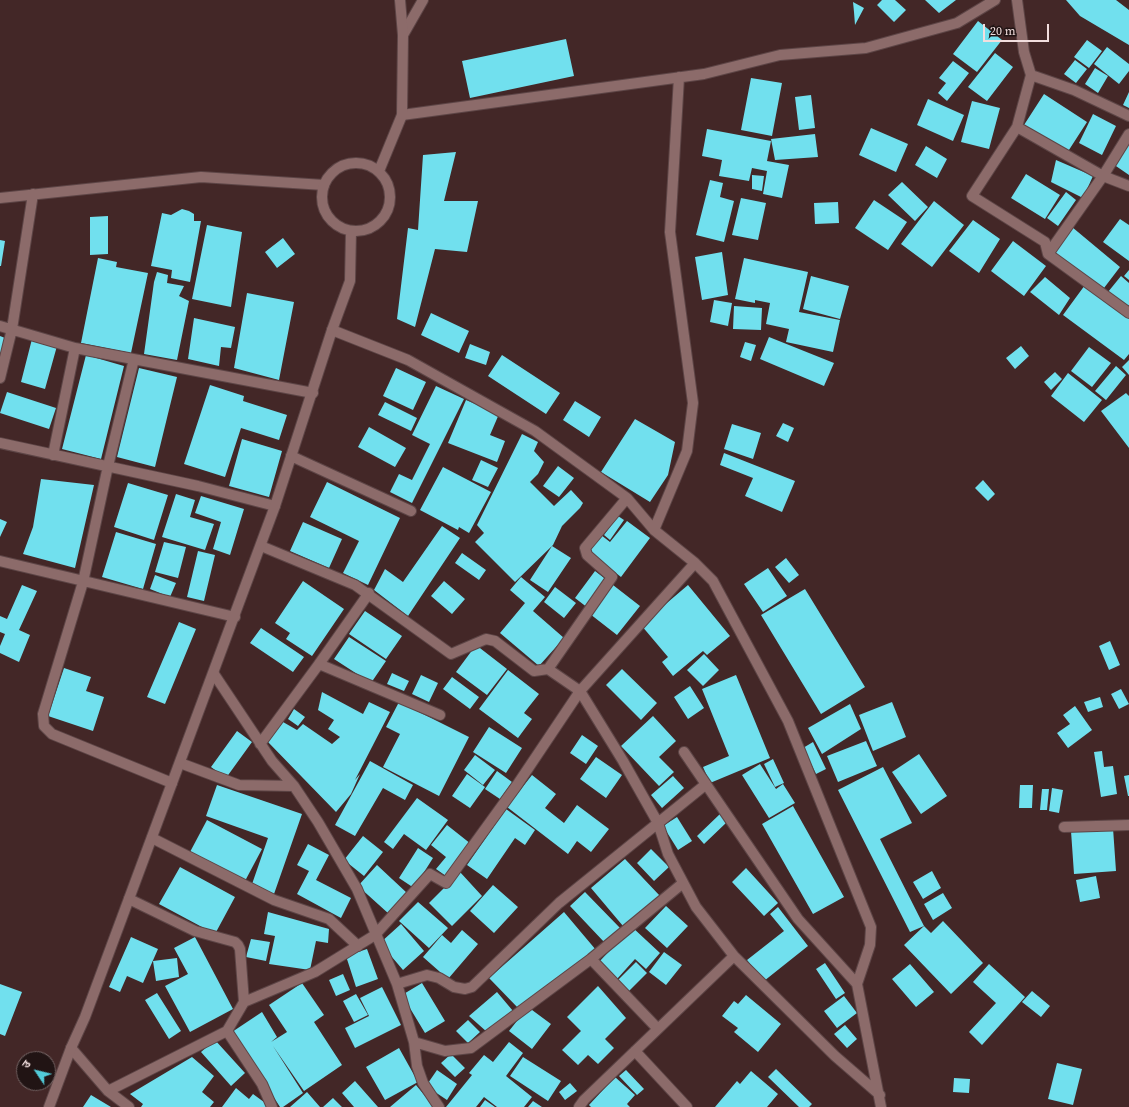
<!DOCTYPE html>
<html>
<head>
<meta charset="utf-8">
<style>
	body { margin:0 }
	#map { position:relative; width:1129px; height:1107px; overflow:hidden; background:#432727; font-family:"Source Serif 4","Noto Sans Devanagari",serif }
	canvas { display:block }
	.north { position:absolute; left:16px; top:1051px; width:40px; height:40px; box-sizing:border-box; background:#211414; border:1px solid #756565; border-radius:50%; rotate:305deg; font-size:11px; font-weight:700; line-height:16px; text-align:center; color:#f2dede }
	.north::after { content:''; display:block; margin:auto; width:14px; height:18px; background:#52cbd9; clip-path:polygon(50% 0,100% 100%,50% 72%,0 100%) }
	.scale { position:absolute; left:983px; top:24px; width:66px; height:18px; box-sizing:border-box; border:2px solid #f2dede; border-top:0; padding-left:5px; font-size:12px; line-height:14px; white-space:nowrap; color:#f2dede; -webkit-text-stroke:3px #211414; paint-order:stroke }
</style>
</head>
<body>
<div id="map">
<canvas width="1129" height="1107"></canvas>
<div class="north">उ</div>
<div class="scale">20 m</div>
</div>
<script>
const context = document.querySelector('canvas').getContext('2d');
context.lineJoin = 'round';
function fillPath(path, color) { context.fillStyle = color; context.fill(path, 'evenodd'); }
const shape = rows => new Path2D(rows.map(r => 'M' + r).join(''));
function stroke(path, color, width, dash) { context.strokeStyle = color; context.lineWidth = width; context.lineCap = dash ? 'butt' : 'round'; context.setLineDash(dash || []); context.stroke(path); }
const building = shape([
	[882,0,895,0,906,10,894,22,877,5],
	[925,0,956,0,939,13],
	[1066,0,1116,0,1129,10,1129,45,1080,16],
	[853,2,864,8,855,25,854,12],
	[978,21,1002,40,977,72,953,54],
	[566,39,574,76,470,98,462,61],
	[1087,40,1102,51,1089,68,1074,57],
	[1107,47,1129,64,1129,71,1119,84,1094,64],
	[995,53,1013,67,987,101,968,87],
	[1075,60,1087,69,1076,83,1064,74],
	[953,61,969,73,947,101,938,93,946,83,939,78],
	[1095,68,1108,76,1098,93,1085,84],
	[751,78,782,83,772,136,741,130],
	[1129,92,1129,108,1123,105],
	[1044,94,1087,122,1067,153,1024,125],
	[811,95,815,128,799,130,795,97],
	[928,99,964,115,953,141,917,125],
	[972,101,1000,108,989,149,961,142],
	[1093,114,1116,126,1102,155,1079,143],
	[871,128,908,144,896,172,859,155],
	[707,129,771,141,767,161,789,165,782,198,763,194,767,171,752,168,749,181,719,176,722,160,702,156],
	[815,134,818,157,775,160,771,139],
	[1129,140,1129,175,1113,164],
	[926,146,947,159,937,178,915,165],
	[456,152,444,201,478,201,467,252,435,249,415,327,397,319,408,228,418,230,423,155],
	[1056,160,1093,176,1083,198,1051,182],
	[1026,174,1060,195,1045,219,1011,198],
	[752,175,764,176,762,191,752,189],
	[710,180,723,183,720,197,734,201,724,242,696,235],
	[902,182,928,207,915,221,888,195],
	[1066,192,1076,200,1058,226,1047,218],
	[741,198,766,203,758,240,732,235],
	[874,200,907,222,888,250,855,228],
	[934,201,964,225,932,267,901,244],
	[838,202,839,223,815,224,814,203],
	[182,209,189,211,194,214,194,221,201,221,190,282,171,278,172,270,151,266,162,213,171,215],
	[108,216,108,254,90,255,90,217],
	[1120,219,1129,225,1129,261,1103,242],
	[973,220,1000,239,979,273,949,251],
	[207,225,242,232,231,307,192,299],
	[1072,227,1120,267,1104,288,1053,253],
	[283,238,295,254,277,268,265,252],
	[0,240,5,241,1,266,0,266],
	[1013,241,1046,266,1024,296,991,271],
	[722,252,728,295,702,300,695,257],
	[98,258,117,262,116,267,148,273,131,353,81,343],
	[744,258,808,272,799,312,840,320,833,352,786,342,789,329,766,324,770,303,755,300,755,303,735,299],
	[1129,270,1129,280,1124,276],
	[157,272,168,275,167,283,184,286,179,296,189,301,177,360,144,354,154,282],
	[811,276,849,286,840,319,803,309],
	[1121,276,1129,283,1129,305,1127,307,1108,292],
	[1045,277,1070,298,1059,315,1030,292],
	[1085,285,1129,318,1129,354,1124,360,1063,315],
	[247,293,294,302,279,380,234,368],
	[714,300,732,303,728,326,710,322],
	[734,306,762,308,761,330,733,329],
	[431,313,469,331,459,353,421,335],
	[194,318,235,327,231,348,221,347,219,366,188,359],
	[0,336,5,338,0,356],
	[769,337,834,363,824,386,760,359],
	[32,339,57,346,45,389,21,382],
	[745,342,756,345,751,361,740,357],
	[470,344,490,352,486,365,465,358],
	[1021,346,1029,356,1015,369,1006,358],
	[1089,347,1111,363,1092,387,1071,371],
	[86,355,124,366,101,459,62,449],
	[502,355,560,393,546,414,488,376],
	[1129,360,1129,375,1122,367],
	[1116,366,1126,375,1106,400,1095,391],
	[139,368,177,377,155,467,117,457],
	[396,368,426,382,413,410,383,396],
	[1055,372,1062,379,1051,390,1044,382],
	[1068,373,1102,400,1084,422,1051,396],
	[210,385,244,396,243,401,287,415,279,440,241,428,225,477,184,464],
	[436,386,464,399,412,503,390,492,399,474,412,480,430,444,412,435],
	[7,392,56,408,49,429,0,413],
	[1126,393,1129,396,1129,448,1101,411],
	[466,400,499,414,490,435,505,441,497,462,448,443],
	[575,401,601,417,589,437,563,420],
	[385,402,417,418,411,431,378,415],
	[635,419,675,442,668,475,650,502,601,472],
	[783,423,794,428,788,442,776,436],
	[732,424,761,433,753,459,724,449],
	[369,427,406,448,395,467,358,447],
	[522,434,538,442,534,451,544,462,538,474,530,482,554,506,571,490,583,503,580,508,562,526,553,545,515,582,475,542,484,533,477,525],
	[242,439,282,451,269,497,229,486],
	[724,453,795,481,782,512,745,496,753,478,720,465],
	[481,460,498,468,488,487,472,480],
	[558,466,574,478,559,497,543,486],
	[443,467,491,492,469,533,459,527,458,530,420,510],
	[41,479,94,485,75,568,23,554,33,527],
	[983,480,995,494,988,501,975,488],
	[327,482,400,518,368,585,343,573,359,541,310,517],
	[128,483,168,495,154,540,114,527],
	[176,494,195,500,190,517,214,524,205,550,162,537],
	[201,496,244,509,230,555,213,549,221,522,195,513],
	[618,516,624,520,610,540,604,535],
	[0,519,7,522,0,537],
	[627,521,650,538,621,577,589,552,601,535,610,542],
	[303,522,342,539,329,568,290,551],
	[442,526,460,538,408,616,374,590,385,569,403,582],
	[116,532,156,544,143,589,102,577],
	[164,542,186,547,178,578,155,572],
	[552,546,571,558,548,592,530,580],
	[198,551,215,555,204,601,187,597],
	[462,553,486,570,479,580,455,563],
	[786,558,799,575,789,583,775,567],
	[768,568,787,596,763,612,744,584],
	[595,571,608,581,588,608,575,598],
	[155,575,176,583,170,597,150,589],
	[521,577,545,597,533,611,564,638,539,666,500,633,525,603,510,590],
	[303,581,344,609,312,656,286,639,290,633,275,623],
	[444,581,465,599,452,614,431,596],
	[22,585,37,591,19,630,30,635,19,662,0,653,0,646,5,634,0,632,0,616,7,619],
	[613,585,640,606,617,635,590,614],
	[688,585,730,636,707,655,703,651,673,676,662,662,668,657,641,625],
	[555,587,576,603,564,618,544,602],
	[805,589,865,687,821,714,761,615],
	[365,611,402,636,386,659,349,634],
	[179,622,196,629,165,704,147,697],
	[261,628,304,657,293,672,250,643],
	[349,637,386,661,371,683,334,659],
	[1110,641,1120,665,1109,670,1099,646],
	[476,645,507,669,487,695,456,672],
	[704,654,719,670,703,686,687,670],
	[64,668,91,677,86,691,104,697,93,731,48,716],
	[622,669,657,703,641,720,606,685],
	[508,670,539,694,524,713,532,719,518,738,479,709],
	[392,673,409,681,404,691,387,684],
	[421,675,438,683,429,702,412,694],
	[736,675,770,758,710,783,703,767,729,756,702,689],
	[452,677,479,697,470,709,443,689],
	[690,686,704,708,688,719,674,697],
	[1121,689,1129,704,1119,709,1111,694],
	[322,692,363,714,369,702,390,712,355,780,360,774,351,794,336,812,268,742,283,722,297,730,303,724,332,744,340,737,328,729,334,720,318,710],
	[1100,697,1103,707,1088,712,1084,702],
	[399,702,469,737,439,796,383,767,400,734,386,727],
	[892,702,906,737,873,751,859,715],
	[850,704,861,729,822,754,808,728],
	[1075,706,1092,730,1068,748,1057,733,1070,724,1063,715],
	[294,709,305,717,298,726,288,719],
	[653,716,676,741,659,757,674,772,659,786,621,746],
	[489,727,522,748,506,773,473,752],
	[237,731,252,742,226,778,211,767],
	[582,735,598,746,586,764,570,753],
	[866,741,877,766,838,782,827,756],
	[813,742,826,769,816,774,803,748],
	[1102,751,1104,767,1113,766,1117,794,1101,797,1094,752],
	[919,754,947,796,921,814,892,772],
	[475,755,495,770,483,785,464,770],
	[596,757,622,775,606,798,580,779],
	[773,759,784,783,775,787,764,764],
	[370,761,413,785,405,800,383,788,355,836,335,825],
	[760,764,776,789,783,784,795,803,769,818,742,775],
	[883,767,912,823,880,839,924,926,910,932,838,790],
	[497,771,512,782,500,799,485,789],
	[467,774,485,787,470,808,452,796],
	[532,775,556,794,545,808,564,823,577,805,609,829,591,852,577,841,568,854,507,807],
	[1129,775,1129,796,1128,796,1124,776],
	[673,776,684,788,662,808,651,795],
	[217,785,302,814,274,894,251,887,268,838,206,816],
	[1020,785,1033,785,1032,808,1019,808],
	[1052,788,1063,790,1059,813,1049,811],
	[1042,789,1049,789,1047,810,1040,810],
	[417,798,448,820,426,850,404,834,393,849,384,842],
	[793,806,844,897,813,914,762,824],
	[506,809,535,830,525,845,515,838,487,879,467,865],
	[720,814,727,822,704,844,697,836],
	[677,817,692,841,678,850,663,826],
	[207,820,262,849,245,881,190,852],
	[447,825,471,844,446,876,436,869,446,857,431,845],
	[1113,828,1116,871,1074,874,1071,831],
	[363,836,383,852,364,876,344,860],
	[308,844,329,855,316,880,351,898,341,918,297,894,309,871,297,865],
	[418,848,433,858,414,888,399,878],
	[651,849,669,867,654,881,637,863],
	[625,859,660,896,623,926,591,888],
	[377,865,407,893,389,914,358,886],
	[180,867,235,897,215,934,159,904],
	[746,868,778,903,764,916,732,882],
	[932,871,941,888,923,899,913,882],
	[460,872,482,896,452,926,429,903],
	[1096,876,1100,898,1080,902,1076,880],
	[493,885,518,907,494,933,470,911],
	[585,892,620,928,605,943,570,906],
	[943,893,952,908,933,920,924,904],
	[418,902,448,928,429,948,399,921],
	[666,906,688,926,667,948,645,928],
	[778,907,808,946,764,981,747,960,784,931,770,914],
	[268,912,329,929,328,943,316,941,310,970,269,964,275,936,264,934],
	[564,912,596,950,520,1010,489,978],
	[943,921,983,963,951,994,904,945,924,926,931,933],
	[401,924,424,951,403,970,380,943],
	[632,927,660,953,646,969,635,959,617,979,599,962],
	[462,930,478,944,448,979,423,957,442,935,451,943],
	[131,937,158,949,143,983,127,976,120,992,109,987],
	[195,937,233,1009,190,1032,165,986,188,974,174,948],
	[251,939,270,942,266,961,246,957],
	[367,949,378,979,356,987,346,956],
	[664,952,682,965,666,985,649,972],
	[177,958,179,977,156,981,153,961],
	[636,962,647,973,629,991,618,980],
	[825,963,845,993,836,999,816,969],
	[910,964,934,992,916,1007,892,979],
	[989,964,1025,997,982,1045,969,1032,996,1003,973,982],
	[343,974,350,990,336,996,329,980],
	[302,983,324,1015,314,1022,342,1065,304,1091,273,1046,303,1093,283,1107,280,1107,232,1032,262,1012,277,1037,271,1042,287,1032,269,1005],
	[422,983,445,1021,425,1033,402,995],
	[0,984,22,992,5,1036,0,1034],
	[598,986,626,1018,605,1039,614,1048,598,1064,588,1055,578,1065,562,1050,581,1031,567,1017],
	[382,987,401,1025,355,1048,345,1028,369,1016,360,998],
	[1032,991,1050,1006,1041,1017,1022,1002],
	[497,992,513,1011,487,1032,469,1016],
	[157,993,181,1031,169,1039,145,1000],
	[356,994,368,1015,354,1022,343,1001],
	[746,995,781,1024,758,1052,734,1032,738,1028,722,1016,734,1001,738,1004],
	[844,996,857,1013,837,1028,824,1011],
	[528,1007,551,1024,532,1049,509,1031],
	[468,1020,480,1032,468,1043,456,1031],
	[845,1025,857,1039,847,1048,834,1034],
	[215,1040,245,1073,231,1086,201,1052],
	[509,1042,523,1053,506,1076,532,1097,524,1107,497,1107,484,1097,476,1107,446,1107,472,1075,469,1073,484,1055,493,1062],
	[399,1048,418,1082,385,1100,366,1067],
	[451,1054,465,1068,455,1077,441,1063],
	[192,1057,214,1076,202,1092,214,1102,210,1107,141,1107,143,1104,130,1094],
	[523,1057,561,1081,548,1101,510,1076],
	[1057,1063,1082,1069,1073,1105,1048,1099],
	[776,1069,812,1104,809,1107,799,1107,768,1077],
	[437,1070,457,1084,447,1100,426,1086],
	[626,1070,644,1089,637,1095,619,1076],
	[751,1071,778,1094,767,1107,715,1107,737,1081,740,1084],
	[615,1077,635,1095,627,1104,630,1107,591,1107,589,1105],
	[954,1078,970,1079,969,1093,953,1092],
	[355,1081,378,1107,354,1107,342,1093],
	[570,1083,577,1091,565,1100,559,1092],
	[416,1085,434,1107,390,1107],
	[236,1088,249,1099,253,1094,268,1105,267,1107,222,1107],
	[307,1092,320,1107,290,1107],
	[91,1095,111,1107,83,1107],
	[333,1098,342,1107,323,1107],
	[485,1100,495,1107,480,1107],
	[533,1101,542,1107,528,1107]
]);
const minor = shape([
	[1017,0,1024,52,1031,75,1074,90,1129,116],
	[403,35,423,0],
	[1031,75,1017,127,972,196,1045,242,1048,254,1129,313],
	[402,115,704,74,780,55,866,48,957,23,995,0],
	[1017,127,1103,176,1048,254],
	[1129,134,1103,176,1129,186],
	[0,198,201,177,324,185],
	[0,326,75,348,313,393],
	[332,330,408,360,535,431,627,498,654,530,695,563,713,581,788,721,871,927,870,945,857,984],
	[134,359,108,466,83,582,43,714,44,726,52,734,172,783],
	[0,378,12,329,33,194],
	[0,443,198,486,275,506],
	[53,455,75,348],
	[291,456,411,511],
	[654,530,687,451,693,403,670,232,679,77],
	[0,561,235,617],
	[695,563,580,691,623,761,658,823,705,785],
	[369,593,319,664,440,715],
	[548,669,612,577,587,555,585,548,627,498],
	[214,674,272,761,294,786,318,822,357,889,397,984,414,1042,417,1066,423,1083,439,1107],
	[260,744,319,664],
	[684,752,798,919,857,984,881,1107],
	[180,763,239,785,294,786],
	[1064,827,1129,825],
	[152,838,274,900,329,919,358,946],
	[129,899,195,931,235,942,238,945,240,949,244,1002],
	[591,959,658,1029],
	[397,984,427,975,439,978,454,987,465,989,472,987,559,903,658,823,668,854,696,907,734,956,835,1056,880,1095],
	[227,1031,262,1084,272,1107],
	[414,1042,445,1051,471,1048,591,959,683,883],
	[71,1048,108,1091,129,1107],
	[635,1051,687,1107],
	[108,1091,227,1031,244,1002,315,972,375,935,430,874,446,883,517,785,580,691,548,669,534,671,495,641,486,639,451,654,355,585,261,546],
	[579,1107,584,1100,734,956]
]);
const tertiary = shape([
	'322 197a34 34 0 1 1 68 0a34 34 0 1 1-68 0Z',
	[379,171,402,115,403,35,400,0],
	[49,1107,71,1048,85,1017,275,506,332,330,350,281,351,231]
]);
fillPath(building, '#71e0ee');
stroke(minor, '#5d4546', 12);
stroke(tertiary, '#5d4546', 12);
stroke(minor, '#8c6b6a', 10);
stroke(tertiary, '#8c6b6a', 10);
</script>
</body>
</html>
